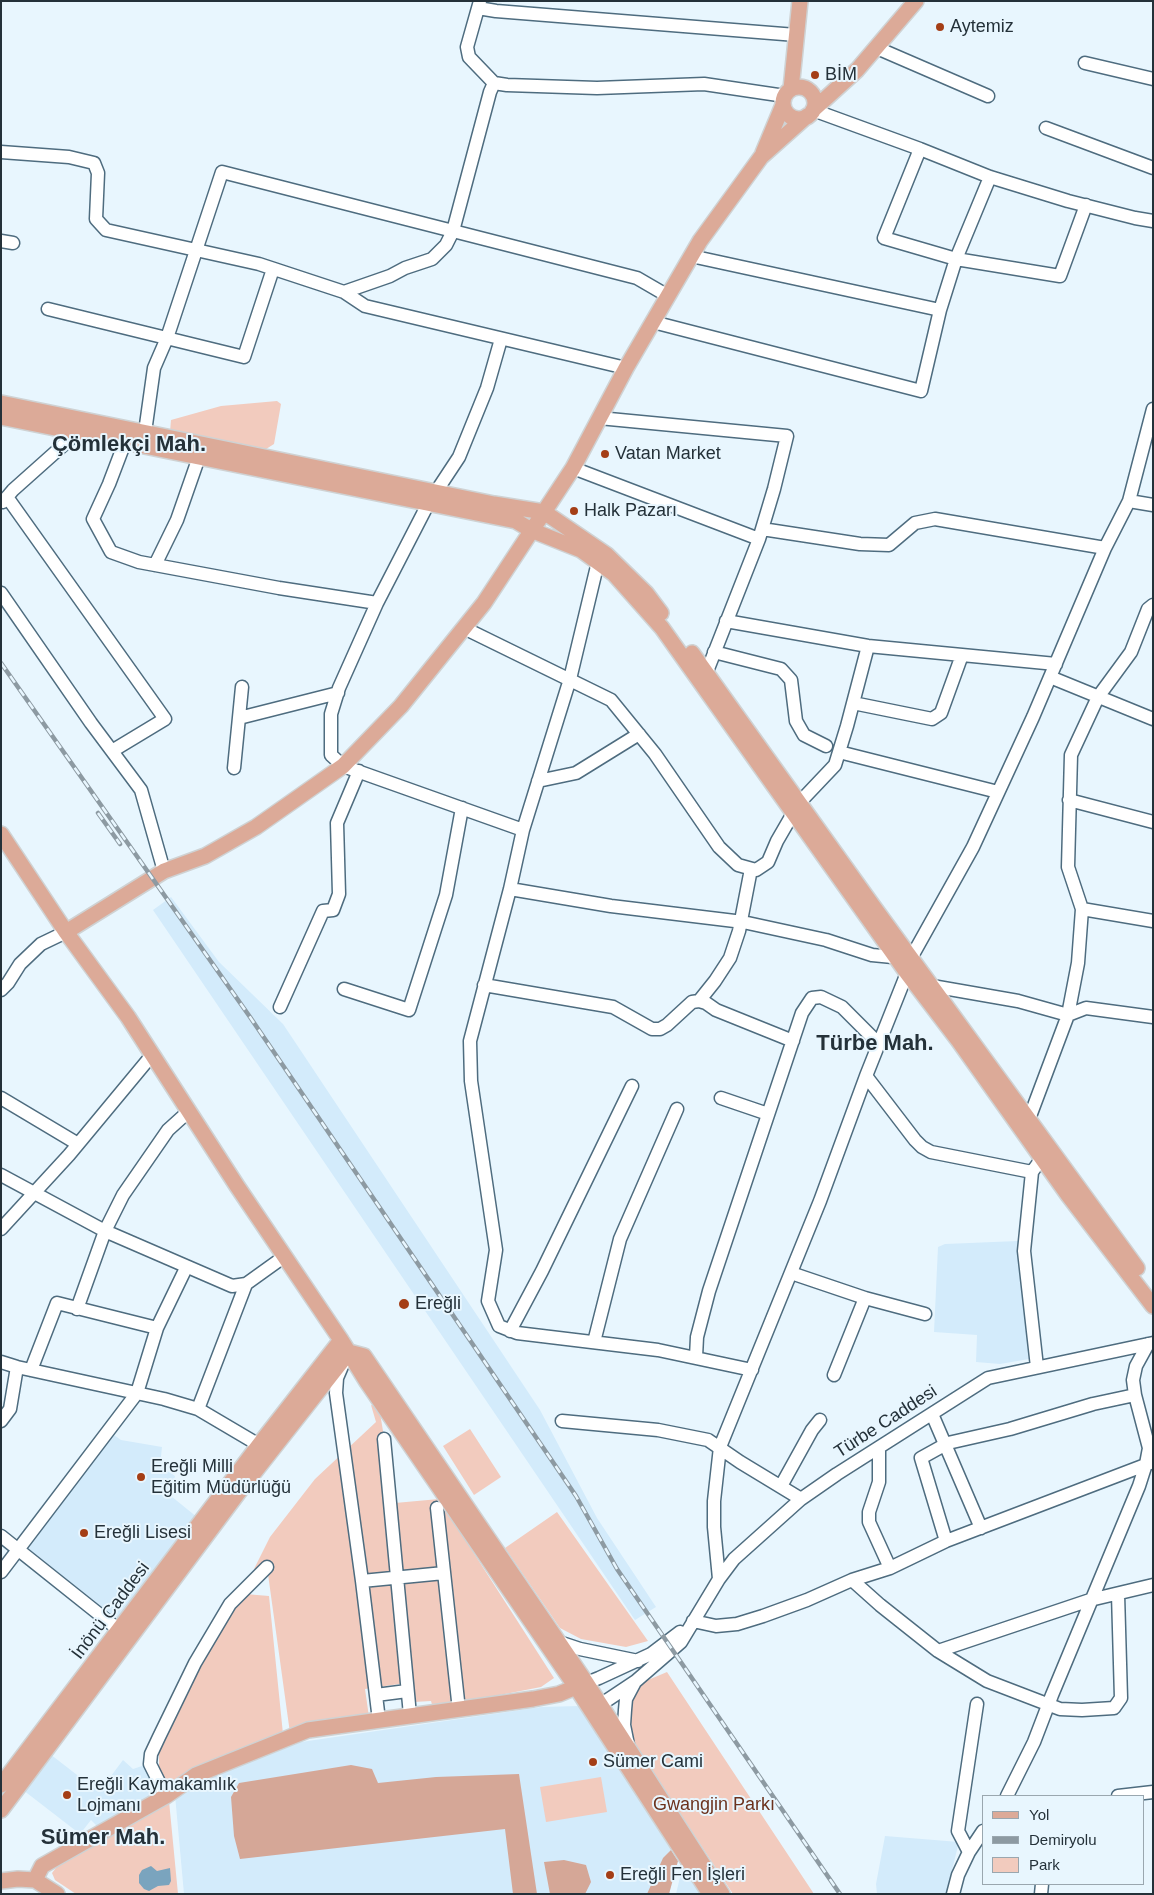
<!DOCTYPE html>
<html>
<head>
<meta charset="utf-8">
<style>
	body { margin:0 }
	#map { position:relative; width:1154px; height:1895px; overflow:hidden; background:#e8f6fe; font-family:Arial,sans-serif }
	canvas { display:block }
	.frame { position:absolute; inset:0; border:2px solid #243139; pointer-events:none }
	.legend { position:absolute; left:982px; top:1795px; width:162px; height:90px; box-sizing:border-box; background:#e8f6fe; border:1px solid #9aa7af; margin:0; padding:6px 9px; list-style:none; font-size:15px; color:#243139 }
	.legend li { display:flex; align-items:center; gap:10px; height:25px }
	.legend b { width:25px; border:1px solid #9aa7af }
</style>
</head>
<body>
<div id="map">
<canvas width="1154" height="1895"></canvas>
<div class="frame"></div>
<ul class="legend">
<li><b style="height:6px;background:#dcaa98"></b>Yol</li>
<li><b style="height:6px;background:#8d9aa2"></b>Demiryolu</li>
<li><b style="height:14px;background:#f2cbbe"></b>Park</li>
</ul>
</div>
<script>
const context = document.querySelector('canvas').getContext('2d');
context.lineJoin = 'round';
function fillPath(path, color) { context.fillStyle = color; context.fill(path, 'evenodd'); }
const shape = rows => new Path2D(rows.map(r => 'M' + r).join(''));
function stroke(path, color, width, dash) { context.strokeStyle = color; context.lineWidth = width; context.lineCap = dash ? 'butt' : 'round'; context.setLineDash(dash || []); context.stroke(path); }
function drawText(font, color, halo, rows, align = 'center') {
  context.font = font + ' Arial,sans-serif'; context.lineWidth = 4; context.setLineDash([]); context.textBaseline = 'middle'; context.strokeStyle = halo; context.fillStyle = color; for (const [text, x, y, turn = 0] of rows) {
    context.save(); context.translate(x, y); context.rotate((+turn || 0) * Math.PI / 180); context.textAlign = isNaN(turn) ? turn : align; if (halo) context.strokeText(text, 0, 0); context.fillText(text, 0, 0); context.restore();
  }
}
const built = shape([
	[171,897,219,962,283,1024,540,1410,597,1518,656,1607,635,1620,153,910],
	[1018,1241,1029,1359,1000,1364,976,1362,977,1335,934,1332,938,1247,945,1244],
	[111,1433,121,1440,162,1447,160,1466,175,1476,171,1496,198,1518,117,1618,26,1549],
	[579,1706,678,1861,669,1894,184,1894,175,1795,189,1786,301,1742,541,1707],
	[50,1754,99,1792,123,1760,133,1769,145,1765,159,1792,98,1827,91,1820,80,1834,23,1790],
	[885,1836,959,1842,946,1894,877,1894,876,1884],
	[686,1868,702,1894,676,1894,681,1873]
]);
const green = shape([
	[277,401,281,404,274,444,263,451,170,432,171,420,221,406],
	[371,1405,379,1407,395,1503,439,1499,554,1678,541,1687,433,1708,431,1701,414,1702,413,1682,365,1689,369,1717,290,1733,267,1567,254,1569,270,1537,315,1479,376,1422],
	[470,1429,501,1477,474,1495,443,1446],
	[557,1512,648,1641,626,1647,581,1639,560,1628,505,1548],
	[245,1594,269,1596,283,1734,191,1771,168,1784,159,1773,159,1751,198,1669,232,1607],
	[667,1672,814,1894,733,1894,689,1827,634,1742,631,1722,632,1698,641,1683],
	[601,1777,607,1812,546,1822,540,1787],
	[169,1801,178,1894,76,1894,55,1880,52,1873,59,1864]
]);
const forest = shape([
	[351,1765,372,1769,378,1783,436,1777,519,1774,537,1894,513,1894,505,1829,240,1859,234,1836,231,1797,239,1783],
	[671,1850,678,1861,669,1894,647,1894,663,1858],
	[564,1860,586,1865,591,1882,585,1894,550,1894,544,1862]
]);
const water = shape([
	[151,1866,157,1871,170,1868,171,1881,169,1885,158,1886,149,1891,144,1889,139,1883,139,1875,142,1870]
]);
const minor = shape([
	[480,1,467,47,469,57,494,83,507,85,597,88,704,84,785,96],
	[478,8,496,11,796,35],
	[877,48,988,96],
	[1085,63,1153,79],
	[813,110,920,149,990,177,1068,201,1135,218,1153,221],
	[1046,128,1153,168],
	[920,149,884,238,956,259,1060,276,1086,205],
	[1,152,69,157,94,163,98,173,96,219,106,230,259,264,344,292,365,306,626,368],
	[1,241,13,243],
	[691,256,940,310],
	[344,292,390,276,405,268,432,259,446,245,453,231,490,92,494,83],
	[48,309,244,357,273,269],
	[653,322,921,391,940,310,956,259,990,177],
	[501,339,487,388,459,457,428,504,377,603,339,688,331,714,331,755,343,766,523,830],
	[599,418,787,436,774,489,759,539,704,679],
	[145,432,154,368,167,338,222,172,637,278,668,296],
	[125,442,109,484,93,519,111,552,139,562,279,588,377,603],
	[573,468,759,539],
	[7,497,165,719,112,751],
	[1129,501,1153,505],
	[3,502,13,490,78,432],
	[762,529,860,544,889,545,915,523,935,519,1105,548],
	[598,562,570,679,523,830,510,889,470,1041,471,1081,496,1250,488,1301,499,1326,517,1333,658,1350,752,1370],
	[155,565,177,520,199,457],
	[1,593,91,723,141,790,164,871],
	[726,621,868,646,1056,664],
	[464,628,611,700,655,754,719,847,738,865,756,870,768,862,777,841,799,803,835,765,847,726,868,646],
	[714,652,781,669,791,680,796,721,804,735,826,746],
	[1050,677,1153,719],
	[853,703,932,719,941,713,962,655],
	[239,718,338,693],
	[839,752,998,792],
	[234,768,242,687],
	[538,781,576,773,639,734],
	[1069,800,1153,822],
	[510,889,611,906,743,922,826,940,872,955,903,958],
	[1082,909,1153,921],
	[484,985,613,1007,652,1029,660,1029,667,1025,692,1002,699,1001,706,1003,716,1010,793,1041],
	[932,986,1018,1001,1068,1015,1086,1008,1153,1017],
	[344,989,409,1010,446,895,462,808],
	[1,990,8,983,20,964,41,944,66,932],
	[699,1001,715,981,730,958,739,931,751,869],
	[280,1007,323,911,333,910,339,894,337,823,359,771],
	[866,1076,915,1140,922,1147,931,1152,1032,1172],
	[1,1098,78,1144],
	[721,1098,768,1114],
	[1029,1119,1068,1015,1078,963,1082,909,1068,867,1071,755,1098,697,1131,652,1148,609,1153,605],
	[1,1175,105,1231,232,1286,246,1284,285,1256],
	[1,1229,69,1155,152,1055],
	[791,1273,865,1298,834,1375],
	[865,1298,925,1314],
	[77,1309,105,1231,123,1195,168,1130,189,1111],
	[510,1331,542,1271,632,1086],
	[594,1342,620,1239,677,1109],
	[696,1357,697,1337,709,1291,802,1013,812,998,821,997,842,1007,879,1044],
	[1,1362,17,1367,164,1399,198,1409,259,1445],
	[343,1364,337,1378,336,1393,362,1581,379,1720],
	[1037,1367,1024,1251,1032,1172,1042,1158],
	[31,1370,57,1303,157,1328],
	[198,1409,246,1284],
	[932,1414,981,1528],
	[1,1421,10,1409,17,1367],
	[562,1421,658,1430,708,1440,740,1462,801,1499],
	[384,1439,410,1715],
	[879,1448,879,1482,869,1512,869,1522,890,1568],
	[781,1486,812,1430,820,1420],
	[437,1508,459,1710],
	[1,1536,119,1630],
	[946,1541,921,1458,948,1443,1010,1429,1093,1404,1135,1395],
	[1,1572,137,1393,157,1328,186,1268],
	[719,1579,714,1527,714,1501,720,1447,820,1201,866,1076,907,973,911,958,973,847,1033,717,1105,548,1129,501,1153,409],
	[852,1580,880,1605,938,1651,987,1681,1060,1709,1082,1710,1114,1708,1121,1698,1118,1594],
	[362,1581,444,1573],
	[693,1621,716,1626,737,1624,763,1616,807,1600,852,1580,890,1568,946,1541,1153,1462],
	[559,1642,580,1649,638,1661],
	[938,1651,1090,1600,1153,1585],
	[579,1686,599,1678,651,1654,680,1632],
	[376,1695,407,1691],
	[594,1709,636,1681,681,1642,719,1579,734,1559,801,1499,837,1474,988,1378,1153,1343],
	[628,1745,624,1725,625,1710,626,1699,635,1682],
	[166,1796,150,1764,151,1754,159,1737,195,1663,230,1604,267,1567],
	[1007,1796,1034,1742,1052,1695,1139,1486,1146,1464,1149,1448,1135,1395,1133,1380,1136,1366,1148,1344],
	[1118,1796,1153,1792],
	[969,1852,958,1831,977,1704],
	[953,1894,958,1875,969,1852,983,1831],
	[1041,1894,1042,1884]
]);
const major = shape([
	'783 103a16 16 0 1 1 32 0a16 16 0 1 1-32 0Z',
	[791,89,800,1],
	[813,110,857,70,916,1],
	[763,153,783,105],
	[1,403,494,504,544,512,607,555,646,593,661,613],
	[1,417,516,521,531,530,581,550,614,574,662,628,907,973,958,1040,1068,1195,1153,1306],
	[692,653,873,906,1137,1268],
	[1,834,66,932,128,1017,237,1186,341,1340,367,1382,576,1687,710,1894],
	[66,932,164,871,205,856,256,827,343,766,401,706,484,603,573,468,626,368,700,241,761,157,807,116],
	[349,1352,364,1356,587,1684,722,1894],
	[1,1785,259,1445,341,1340],
	[1,1810,238,1493,349,1352],
	[35,1880,42,1866,166,1796,196,1775,308,1730,533,1699,559,1694,576,1687],
	[1,1881,18,1879,35,1880,57,1894]
]);
const rail = shape([
	[1,663,250,1017,576,1496,617,1569,840,1894],
	[98,813,120,844]
]);
const markers = [
	[940,27,5,"#a43e16"],
	[815,75,5,"#a43e16"],
	[605,454,5,"#a43e16"],
	[574,511,5,"#a43e16"],
	[404,1304,6,"#a43e16"],
	[141,1477,5,"#a43e16"],
	[84,1533,5,"#a43e16"],
	[593,1762,5,"#a43e16"],
	[67,1795,5,"#a43e16"],
	[610,1875,5,"#a43e16"]
];
const poiNames = [
	["Aytemiz",950,27],
	["BİM",825,75],
	["Vatan Market",615,454],
	["Halk Pazarı",584,511],
	["Ereğli",415,1304],
	["Ereğli Milli",151,1467],
	["Eğitim Müdürlüğü",151,1488],
	["Ereğli Lisesi",94,1533],
	["Sümer Cami",603,1762],
	["Ereğli Kaymakamlık",77,1785],
	["Lojmanı",77,1806],
	["Ereğli Fen İşleri",620,1875]
];
const streetNames = [
	["Türbe Caddesi",886,1422,-33],
	["İnönü Caddesi",111,1611,-53]
];
const parkNames = [
	["Gwangjin Parkı",714,1805]
];
const districtNames = [
	["Çömlekçi Mah.",129,445],
	["Türbe Mah.",875,1044],
	["Sümer Mah.",103,1838]
];
fillPath(built, '#d3ebfb');
fillPath(green, '#f2cbbe');
fillPath(forest, '#d5a797');
fillPath(water, '#7aa4be');
stroke(minor, '#4e6c7f', 15);
stroke(major, '#cfd2d3', 18);
stroke(minor, '#fff', 12);
stroke(major, '#dcaa98', 15);
stroke(rail, '#8d9aa2', 4.5);
stroke(rail, '#e8f6fe', 2.5, [8]);
for (const [x, y, r, color] of markers) { const dot = new Path2D(); dot.arc(x, y, r, 0, 2 * Math.PI); context.fillStyle = color; context.fill(dot); stroke(dot, '#e8f6fe', 2); }
drawText('18px', '#243139', '#e8f6fe', poiNames, 'left');
drawText('18px', '#243139', '#e8f6fe', streetNames);
drawText('18px', '#6c321d', '#e8f6fe', parkNames);
drawText('bold 22px', '#243139', '#e8f6fe', districtNames);
</script>
</body>
</html>
